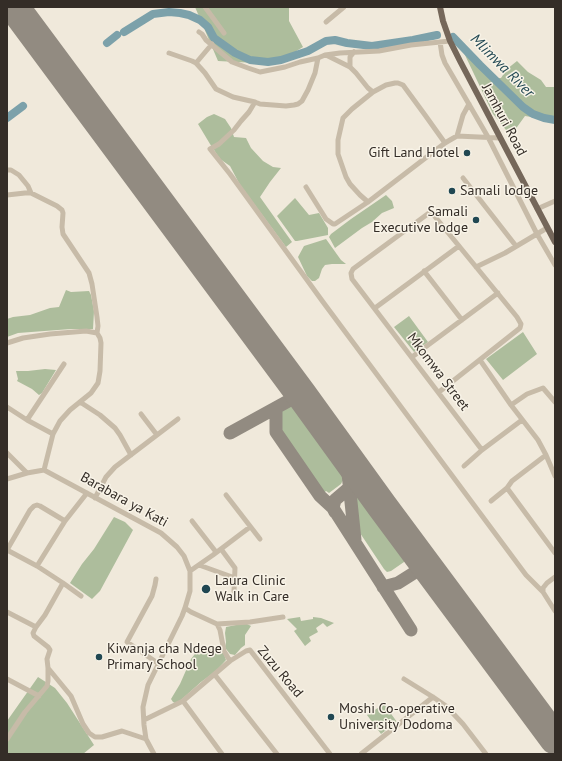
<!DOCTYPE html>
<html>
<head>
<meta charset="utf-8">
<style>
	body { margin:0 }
	#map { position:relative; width:562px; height:761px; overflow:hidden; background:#f0e9db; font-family:"PT Sans",sans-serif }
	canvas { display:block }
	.frame { position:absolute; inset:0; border:8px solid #342d27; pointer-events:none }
</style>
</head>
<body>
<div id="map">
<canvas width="562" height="761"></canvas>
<div class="frame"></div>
</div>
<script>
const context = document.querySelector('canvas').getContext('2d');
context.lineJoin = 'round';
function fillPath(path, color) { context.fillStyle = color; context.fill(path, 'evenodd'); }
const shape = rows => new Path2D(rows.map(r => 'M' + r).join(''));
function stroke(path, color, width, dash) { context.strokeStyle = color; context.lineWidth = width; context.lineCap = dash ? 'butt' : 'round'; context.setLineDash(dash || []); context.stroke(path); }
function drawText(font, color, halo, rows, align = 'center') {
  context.font = font + ' "PT Sans",sans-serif'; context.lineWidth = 3; context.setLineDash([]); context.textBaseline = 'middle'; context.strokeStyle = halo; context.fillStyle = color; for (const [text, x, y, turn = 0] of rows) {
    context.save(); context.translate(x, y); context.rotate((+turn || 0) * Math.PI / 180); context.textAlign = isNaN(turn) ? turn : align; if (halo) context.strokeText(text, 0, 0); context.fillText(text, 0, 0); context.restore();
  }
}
const green = shape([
	[195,7,289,7,289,21,303,47,275,64,218,61],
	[459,40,465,46,481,64,495,78,501,78,507,69,517,61,528,72,541,80,546,87,555,87,555,121,525,116,512,134,506,130,493,114,464,53],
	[214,114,225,119,231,128,234,137,246,138,251,148,263,161,273,167,281,168,270,182,260,197,292,242,286,247,240,185,230,166,220,159,210,144,198,124,207,117],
	[386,195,392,201,394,208,382,213,372,222,362,228,335,248,329,237,331,234,351,219],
	[295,198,309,215,319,213,328,228,328,235,297,241,295,241,277,216],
	[326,239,341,260,346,264,332,264,325,265,322,269,319,278,315,281,312,281,307,276,298,257,304,246],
	[66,290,71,292,89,291,91,295,94,311,93,329,71,329,18,333,7,337,7,319,13,317,30,315,50,308,59,307],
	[409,316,428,342,414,352,394,327],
	[523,332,537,354,503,380,486,359],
	[45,369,56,370,42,393,39,395,32,389,17,381,18,379,16,371,28,371],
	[291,404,296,406,339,465,343,480,341,484,329,493,326,491,323,494,279,428,280,410],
	[359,495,361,495,406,556,404,562,391,571,387,572,384,569,360,533,355,498],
	[114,517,125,522,133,530,100,591,92,599,70,583,82,564,94,549],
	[300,617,301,621,313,619,313,617,321,618,334,623,327,627,323,623,316,628,318,632,309,637,311,641,305,646,294,631,297,629,287,619],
	[241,624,247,624,251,626,245,635,245,645,241,648,235,655,230,654,226,649,225,647,226,642,225,633,226,627],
	[217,646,222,648,226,660,216,671,201,682,181,700,175,703,173,702,171,699,180,684,191,659,198,650,211,649],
	[38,677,55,688,67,703,94,745,83,754,7,754,7,721],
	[384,704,397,722,381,734,367,715]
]);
const river = shape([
	[124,32,153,14,169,12,180,13,189,15,200,20,208,27,214,38,235,53,250,60,268,62,281,60,308,51,326,41,335,40,347,43,372,46,413,40,437,35],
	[453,37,480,65,523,107,533,114,544,118,555,120],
	[107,43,117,35],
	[7,118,23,106]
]);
const taxiway = shape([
	[276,408,276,432,320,496,333,508,411,630],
	[230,433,301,394],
	[343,452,347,464,355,540],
	[335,512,333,508,335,500,349,488,356,481,357,472],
	[383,587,398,583,417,571,420,567,422,563,420,557]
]);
const runway = shape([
	[14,7,301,394,382,506,555,739]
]);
const minor = shape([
	[205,7,224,33],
	[326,22,344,7],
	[199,32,202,34,206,40,232,62,248,68,260,72,285,67,300,62,318,58],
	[450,41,411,45,379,51,340,53,325,55,318,58,315,73,308,90,302,101,298,104,294,105,286,106,260,104,255,102,249,112,241,121,234,130,219,144,210,149,230,174,323,302,526,575,543,592],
	[440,42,442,55,445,63,488,137,537,234,555,265],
	[169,53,192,61,196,63,212,44],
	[326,55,350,67,356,73,368,88,373,92,386,85,395,83,398,83,403,85,425,115,445,143],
	[196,63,205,73,216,89,233,97,255,102],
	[350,67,350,57,354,52],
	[457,136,463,115,469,104],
	[7,170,11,170,19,175,28,186,31,193],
	[463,178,516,246],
	[306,187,326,219,333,224,335,224,368,202,445,143,450,140,457,136,500,138],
	[7,195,25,193,31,193,57,206,62,210,63,213,62,227,63,234,89,273,92,284,97,317,98,326,97,333],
	[368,202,360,195,350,184,346,177,338,154,338,140,343,118,352,109,373,92],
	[537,209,555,201],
	[476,267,505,253,547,228],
	[424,271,462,320],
	[375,308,459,246],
	[7,343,23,338,50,334,86,331,97,333],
	[412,357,498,293],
	[480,360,511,405,538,440,546,455,555,476],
	[439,392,520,328,521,324,517,317,432,213,429,213,353,269,351,273,352,279,482,450],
	[80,402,100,415,115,428,120,435,131,455],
	[511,405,527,394,543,388,555,402],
	[7,407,27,420,53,434],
	[141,414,157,435],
	[27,420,64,364],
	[7,453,27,473],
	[464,466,482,450,522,420],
	[44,470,53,434,60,421,70,410,91,393,98,383,100,371,101,343,100,338,97,333],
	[7,479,27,473,44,470,161,533,177,547,184,556,190,571,190,591,185,608,182,616,148,685,143,707,144,725,146,739,154,754],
	[507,488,555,553],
	[226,495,260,539],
	[95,498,106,477,115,467,178,419],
	[491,501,507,488,512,481,546,455],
	[192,521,216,552],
	[221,549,235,568,234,591],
	[7,550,37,566,63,583,81,596],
	[7,550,30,510,34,506,37,505,40,506,65,521],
	[199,565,235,578],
	[37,566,65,521,87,493],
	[190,571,213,555,250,527],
	[555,577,547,583,543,588,543,592,555,611],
	[156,579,155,585,152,596,127,642,159,664],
	[185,608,191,612,217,624,220,630,224,651,230,661],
	[7,612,36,627,45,615,63,583],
	[217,624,250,622,283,617],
	[36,627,33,633,34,636,48,647,50,650,47,659,48,668,71,696,83,724,89,733,95,737,102,737,122,731,146,739],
	[215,675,277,754],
	[7,679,39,696],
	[404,679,433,697,446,706,463,724,486,754],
	[183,701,222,754],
	[144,720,183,701,230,661,246,651,250,650,330,754],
	[7,739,25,712,47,686,48,681,48,668],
	[361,754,433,697]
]);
const major = shape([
	[440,7,443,21,450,41,460,61,555,242]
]);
const markers = [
	[467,153,4,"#204752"],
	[452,191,4,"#204752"],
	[476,220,4,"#204752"],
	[206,589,5,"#204752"],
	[99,657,4,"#204752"],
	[331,717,4,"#204752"]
];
const streetNames = [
	["Jamhuri Road",504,120,62],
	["Mkomwa Street",438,372,53],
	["Barabara ya Kati",124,500,29],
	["Zuzu Road",280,672,50]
];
const poiNames = [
	["Gift Land Hotel",459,153,"right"],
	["Samali lodge",460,191],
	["Samali",468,212,"right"],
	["Executive lodge",468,228,"right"],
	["Laura Clinic",215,581],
	["Walk in Care",215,597],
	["Kiwanja cha Ndege",107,649],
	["Primary School",107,665],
	["Moshi Co-operative",339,709],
	["University Dodoma",339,725]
];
const waterNames = [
	["Mlimwa River",502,66,45]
];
fillPath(green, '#adbd9c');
stroke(river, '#7ca1aa', 8);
stroke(taxiway, '#928b81', 13);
stroke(runway, '#928b81', 31);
stroke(minor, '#c7bba8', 5);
stroke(major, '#75675a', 6);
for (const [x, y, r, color] of markers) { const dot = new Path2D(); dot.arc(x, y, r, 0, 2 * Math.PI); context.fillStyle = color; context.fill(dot); stroke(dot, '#f8f3e7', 1.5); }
drawText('14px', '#342d27', '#f8f3e7', streetNames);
drawText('14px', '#342d27', '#f8f3e7', poiNames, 'left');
drawText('italic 15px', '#204752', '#f8f3e7', waterNames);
</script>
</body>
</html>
